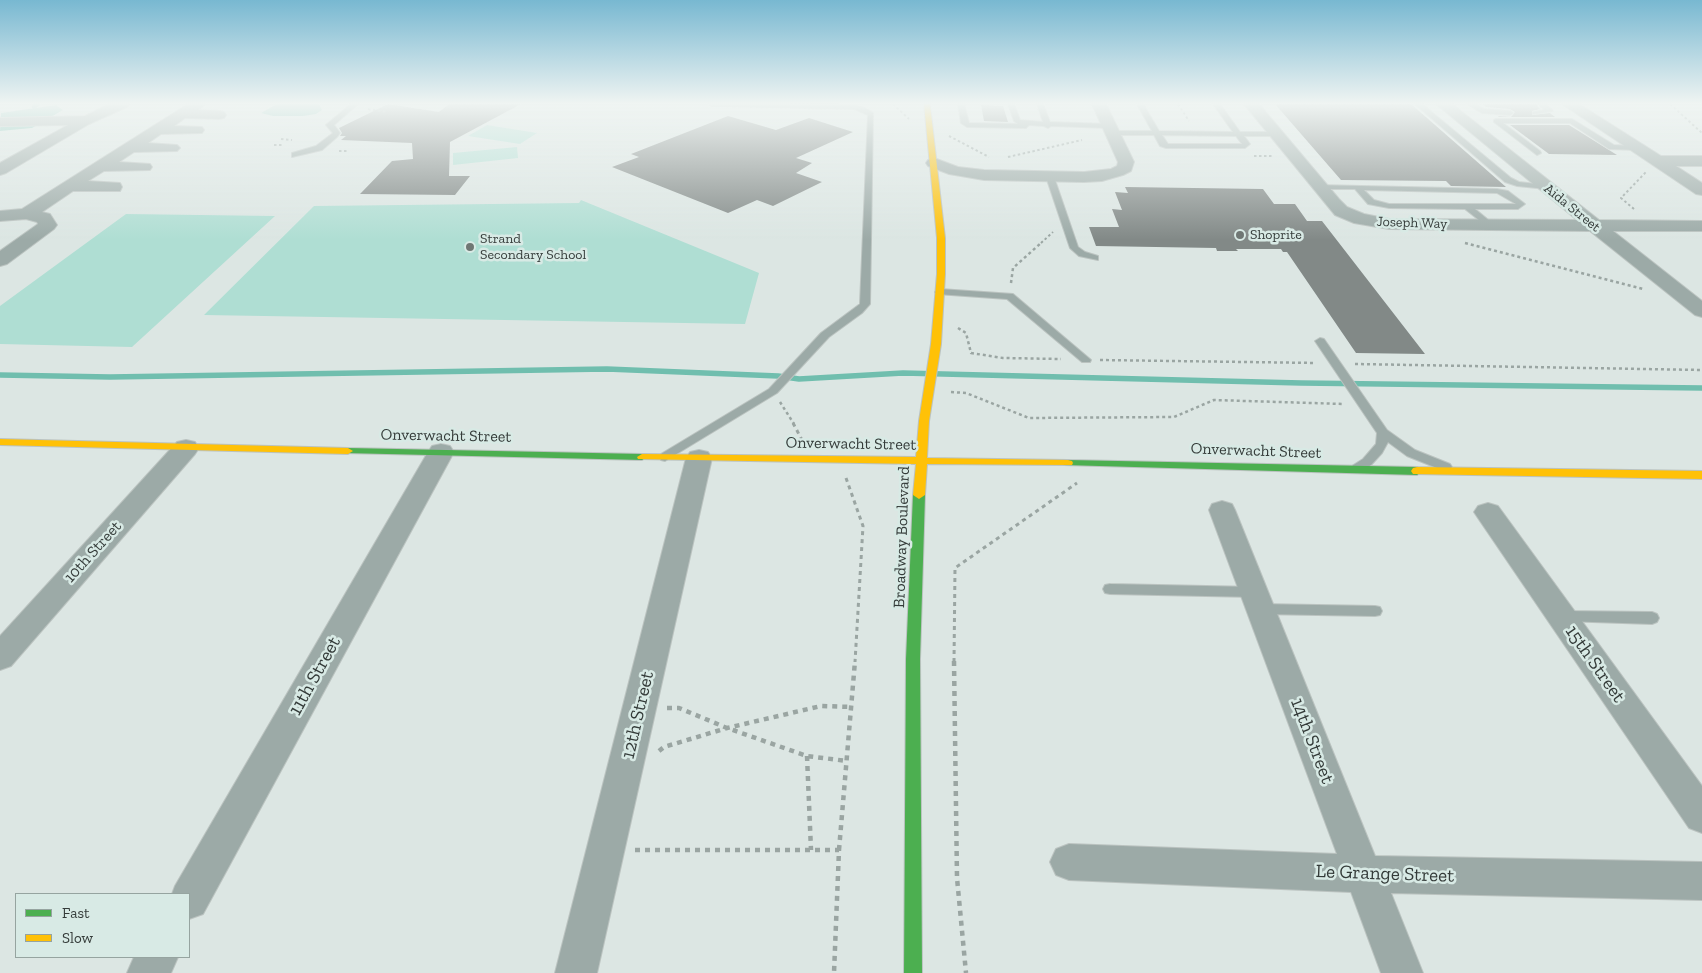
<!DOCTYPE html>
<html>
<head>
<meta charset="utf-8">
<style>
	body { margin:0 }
	#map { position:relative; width:1702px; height:973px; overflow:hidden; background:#dce6e3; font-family:"Zilla Slab",serif }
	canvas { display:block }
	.legend { position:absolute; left:15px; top:893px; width:175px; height:65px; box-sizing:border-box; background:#d8eae5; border:1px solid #96a4a0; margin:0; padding:6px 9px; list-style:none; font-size:15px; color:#343b39 }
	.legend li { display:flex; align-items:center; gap:10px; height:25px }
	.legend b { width:25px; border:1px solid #96a4a0 }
</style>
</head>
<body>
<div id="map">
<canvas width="1702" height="973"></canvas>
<ul class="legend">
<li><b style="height:6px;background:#4caf50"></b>Fast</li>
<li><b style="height:6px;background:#ffc107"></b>Slow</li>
</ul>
</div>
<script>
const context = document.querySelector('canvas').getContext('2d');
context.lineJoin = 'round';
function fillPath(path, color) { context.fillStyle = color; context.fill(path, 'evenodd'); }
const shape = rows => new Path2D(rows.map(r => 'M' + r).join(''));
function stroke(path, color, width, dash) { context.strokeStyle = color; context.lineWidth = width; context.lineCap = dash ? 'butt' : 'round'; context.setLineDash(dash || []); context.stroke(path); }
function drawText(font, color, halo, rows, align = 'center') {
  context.font = font + ' "Zilla Slab",serif'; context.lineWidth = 5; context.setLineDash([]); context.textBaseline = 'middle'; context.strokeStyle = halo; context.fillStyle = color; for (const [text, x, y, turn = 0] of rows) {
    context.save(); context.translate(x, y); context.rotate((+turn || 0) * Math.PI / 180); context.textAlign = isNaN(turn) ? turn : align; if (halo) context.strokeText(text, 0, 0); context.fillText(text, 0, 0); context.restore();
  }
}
const green = shape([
	[487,125,537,133,520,144,468,136],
	[517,147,518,158,453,165,453,153],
	[581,200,759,273,745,324,204,315,314,206,579,203],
	[126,214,275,216,132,347,0,344,0,306]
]);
const water = shape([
	[277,104,319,104,322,110,316,114,303,116,273,116,261,113],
	[56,105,63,110,32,128,0,131,1,113]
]);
const streamFar1 = shape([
	[34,107,38,104]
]);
const stream = shape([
	[0,375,110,377,607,369,778,376,799,379,903,373,1301,383,1702,388]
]);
const building = shape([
	[388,104,439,112,449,104,521,104,450,142,449,176,470,176,455,195,360,194,392,161,413,159,412,143,341,140,346,136,340,136,342,133,339,128],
	[1275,104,1411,104,1506,187,1451,186,1446,181,1341,180],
	[1482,104,1536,104,1540,109,1532,111,1532,115,1550,113,1555,117,1499,117,1498,116,1511,117,1515,112,1510,109,1486,107],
	[981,105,1003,106,1008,122,984,121],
	[728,116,776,130,809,118,853,132,796,158,812,163,796,173,822,182,773,206,757,200,728,213,612,167,639,157,631,154],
	[1510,125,1569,125,1617,155,1549,154],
	[1125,187,1263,189,1274,204,1295,204,1307,221,1322,221,1425,354,1356,353,1287,252,1283,252,1281,249,1236,249,1238,251,1217,251,1216,248,1096,246,1089,227,1119,227,1112,209,1122,210,1115,192,1128,193]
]);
const pathFar3 = shape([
	[893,104,909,119],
	[1178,104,1189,121],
	[1670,104,1702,133],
	[368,109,387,112],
	[949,136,989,157],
	[281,139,292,140],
	[274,145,283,145],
	[339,151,349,151],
	[1254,156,1272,156],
	[1008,157,1082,140],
	[1634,209,1621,198,1646,172],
	[1041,243,1053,232]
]);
const pathFar2 = shape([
	[1465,243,1643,289],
	[1011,283,1013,268,1042,242],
	[958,328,966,333,971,353,1003,358,1061,359],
	[1100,360,1316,363],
	[1355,364,1702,370],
	[951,392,966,393,1029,418,1174,417,1214,400,1344,404],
	[780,402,794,424]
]);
const pathFar1 = shape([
	[793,423,802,440],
	[846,478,863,526,855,662],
	[954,662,955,568,1077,483]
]);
const path = shape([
	[954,661,957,878,966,973],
	[667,708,679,708,727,728,807,756,847,761],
	[659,751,664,747,727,728,821,706,852,707],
	[807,756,811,850],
	[635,850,839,850,834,973],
	[839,850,855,661]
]);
const lane = shape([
	[351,104,358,104,334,125,340,133,337,137,322,150,292,157,292,153,316,146,333,133,326,125,351,104],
	[709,104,854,105,865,108,873,113,870,304,862,313,829,337,777,393,665,461,661,460,659,457,661,454,769,389,821,333,860,304,868,115,854,109,712,106,709,104],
	[958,104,964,104,969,123,1018,124,1014,121,1008,104,1014,104,1020,120,1043,122,1037,104,1043,104,1050,122,1109,124,1113,126,1109,128,1051,126,1048,128,1044,126,1029,125,1026,128,967,127,961,123,958,104],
	[1137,104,1143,104,1159,131,1233,132,1213,104,1220,104,1240,132,1276,132,1280,134,1276,136,1244,136,1250,144,1245,148,1166,148,1160,146,1154,135,1109,135,1109,131,1152,131,1137,104],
	[1162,135,1236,136,1242,144,1168,144,1162,135],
	[1415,104,1422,104,1511,178,1519,182,1547,185,1551,187,1547,189,1517,186,1505,182,1415,104],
	[1467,104,1475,104,1484,109,1510,111,1513,113,1510,115,1482,113,1467,104],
	[1539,104,1546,104,1553,111,1533,114,1533,112,1544,110,1539,104],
	[1496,119,1572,119,1614,145,1637,146,1641,148,1637,150,1609,149,1570,123,1503,123,1540,151,1541,153,1537,155,1494,122,1494,120,1496,119],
	[1047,175,1054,177,1078,247,1085,252,1098,256,1098,260,1079,256,1070,248,1046,177,1047,175],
	[1316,185,1497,189,1508,191,1525,204,1518,209,1475,209,1492,223,1492,227,1489,228,1465,209,1389,208,1368,204,1355,189,1316,189,1316,185],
	[1364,190,1497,193,1516,204,1389,204,1374,200,1364,190],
	[940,289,1013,294,1091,360,1090,362,1082,362,1007,299,937,294,935,292,940,289],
	[1320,338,1324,339,1387,430,1415,450,1450,464,1452,467,1450,470,1442,470,1407,456,1388,442,1382,453,1371,465,1360,472,1352,472,1350,469,1352,466,1363,459,1376,444,1377,433,1315,341,1320,338],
	[1110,584,1254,587,1259,588,1261,592,1259,596,1254,597,1110,594,1105,593,1103,589,1105,585,1110,584],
	[1260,604,1375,606,1380,607,1382,611,1380,615,1375,616,1260,614,1255,613,1253,609,1255,605,1260,604],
	[1563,611,1652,612,1657,614,1659,618,1657,622,1652,624,1563,621,1558,620,1556,616,1558,612,1563,611]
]);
const street = shape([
	[110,104,129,104,127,107,89,124,6,173,0,175,0,163,68,125,0,126,0,118,85,116,110,104],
	[188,104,205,104,198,110,219,111,224,112,226,115,224,118,219,119,185,118,174,126,202,127,204,130,202,133,161,134,148,143,177,145,180,148,177,151,134,152,119,162,150,164,152,167,150,170,104,171,88,181,120,183,122,187,120,191,73,191,42,212,50,214,57,225,54,229,7,264,0,266,0,251,38,224,37,222,26,219,0,221,0,211,22,209,188,104],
	[1092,104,1106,104,1134,162,1131,171,1123,175,1102,181,1084,182,984,180,949,174,928,166,926,163,928,160,934,158,958,167,984,170,1084,172,1111,169,1117,166,1118,162,1092,104],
	[1244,104,1259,104,1339,199,1347,207,1364,214,1389,219,1577,220,1436,104,1452,104,1599,220,1702,221,1702,231,1613,231,1702,301,1702,317,1695,315,1590,231,1389,229,1354,223,1335,215,1244,104],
	[1562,104,1579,104,1661,156,1702,156,1702,166,1676,166,1702,183,1702,195,1696,194,1562,104],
	[186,440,195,442,199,448,195,454,11,666,0,670,0,636,177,442,186,440],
	[441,444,450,446,454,452,203,914,189,919,189,894,172,894,175,886,428,452,432,446,441,444],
	[699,450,708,452,712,458,597,973,555,973,686,458,690,452,699,450],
	[1222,501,1232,504,1235,510,1375,856,1702,862,1702,900,1391,893,1423,973,1381,973,1351,892,1069,880,1056,875,1050,862,1056,849,1069,844,1337,854,1209,510,1212,504,1222,501],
	[1488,503,1498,506,1702,786,1702,833,1689,828,1478,518,1474,512,1478,506,1488,503],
	[134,957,178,957,171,973,127,973,134,957]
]);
const fast = shape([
	[348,448,642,454,647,457,642,460,344,453,343,451,344,449,348,448],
	[1068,460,1417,467,1423,471,1417,475,1064,465,1063,463,1064,461,1068,460],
	[919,491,925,495,920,659,922,973,904,973,906,659,913,495,919,491]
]);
const slow = shape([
	[924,104,930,104,945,238,945,274,941,344,929,421,927,458,1068,460,1072,461,1073,463,1072,465,927,464,925,495,919,499,913,495,916,464,638,459,637,457,642,454,916,457,919,421,931,344,937,274,937,238,924,104],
	[0,439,348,448,353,451,348,454,0,445,0,439],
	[1417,467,1702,471,1702,479,1413,474,1411,471,1413,468,1417,467]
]);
const markers = [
	[1240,235,5,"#6f7774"],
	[470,247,5,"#6f7774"]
];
const farStreetnames = [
	["Aida Street",1572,208,39],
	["Joseph Way",1412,223,2]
];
const farPoinames = [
	["Shoprite",1250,235],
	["Strand",480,239],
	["Secondary School",480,255]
];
const streetNames = [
	["Onverwacht Street",446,436,1],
	["Onverwacht Street",851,444,1],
	["Onverwacht Street",1256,451,2],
	["Broadway Boulevard",902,537,-88],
	["10th Street",93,552,-48]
];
const nearStreetnames = [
	["15th Street",1595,664,55],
	["11th Street",315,676,-61],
	["12th Street",638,715,-77],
	["14th Street",1312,741,69],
	["Le Grange Street",1385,874,2]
];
fillPath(green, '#afded3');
fillPath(water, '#70beae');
stroke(streamFar1, '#70beae', 4.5);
stroke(stream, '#70beae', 5.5);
fillPath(building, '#828987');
stroke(lane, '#bbc3c0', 2);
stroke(street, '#bbc3c0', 2);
stroke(fast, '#bbc3c0', 2);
stroke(slow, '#bbc3c0', 2);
stroke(pathFar3, '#9aa5a2', 2, [2.5, 2.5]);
stroke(pathFar2, '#9aa5a2', 2.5, [3, 3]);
stroke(pathFar1, '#9aa5a2', 3, [4, 4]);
stroke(path, '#9aa5a2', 4.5, [5, 5]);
fillPath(lane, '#9caaa7');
fillPath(street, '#9caaa7');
fillPath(fast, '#4caf50');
fillPath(slow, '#ffc107');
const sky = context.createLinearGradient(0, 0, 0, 240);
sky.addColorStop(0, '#78b8d1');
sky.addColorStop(0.43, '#eff4f2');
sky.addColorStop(1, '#eff4f200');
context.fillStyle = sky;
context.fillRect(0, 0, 1702, 240);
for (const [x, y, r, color] of markers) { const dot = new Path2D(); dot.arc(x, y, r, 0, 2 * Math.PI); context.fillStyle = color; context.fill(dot); stroke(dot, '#d8eae5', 2); }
drawText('14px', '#343b39', '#d8eae5', farStreetnames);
drawText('14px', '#343b39', '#d8eae5', farPoinames, 'left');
drawText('16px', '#343b39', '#d8eae5', streetNames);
drawText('19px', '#343b39', '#d8eae5', nearStreetnames);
</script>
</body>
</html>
